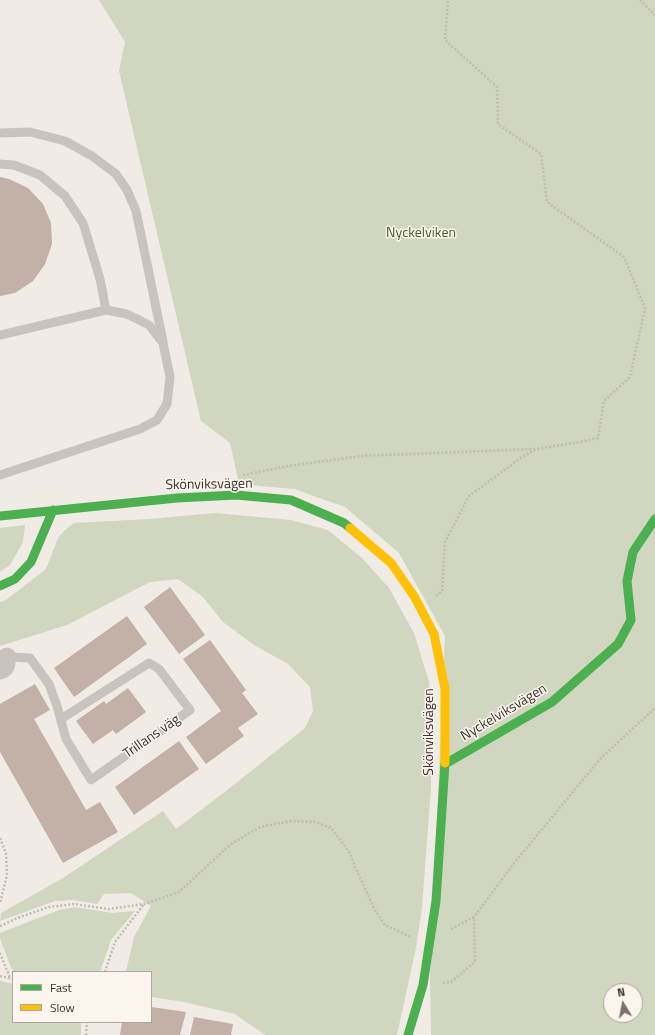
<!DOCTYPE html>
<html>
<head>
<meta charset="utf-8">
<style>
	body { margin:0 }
	#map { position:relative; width:655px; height:1035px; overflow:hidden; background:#f0ebe5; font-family:"Titillium Web",sans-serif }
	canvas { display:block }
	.legend { position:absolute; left:12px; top:971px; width:140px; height:52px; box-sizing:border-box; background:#fbf5ee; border:1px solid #aea6a0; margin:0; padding:5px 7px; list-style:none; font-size:12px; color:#3b302b }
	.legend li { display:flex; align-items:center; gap:8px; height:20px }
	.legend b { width:20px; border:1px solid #aea6a0 }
	.north { position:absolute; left:603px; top:983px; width:40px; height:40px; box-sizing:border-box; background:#fbf5ee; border:1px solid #aea6a0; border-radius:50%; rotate:350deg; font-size:11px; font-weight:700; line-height:16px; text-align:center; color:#3b302b }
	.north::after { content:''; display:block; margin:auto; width:14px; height:18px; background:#7a716c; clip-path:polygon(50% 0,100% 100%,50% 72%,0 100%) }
</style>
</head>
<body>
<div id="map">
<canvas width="655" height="1035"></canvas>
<ul class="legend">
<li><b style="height:5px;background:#4caf50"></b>Fast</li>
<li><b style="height:5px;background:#ffc107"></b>Slow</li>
</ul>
<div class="north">N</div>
</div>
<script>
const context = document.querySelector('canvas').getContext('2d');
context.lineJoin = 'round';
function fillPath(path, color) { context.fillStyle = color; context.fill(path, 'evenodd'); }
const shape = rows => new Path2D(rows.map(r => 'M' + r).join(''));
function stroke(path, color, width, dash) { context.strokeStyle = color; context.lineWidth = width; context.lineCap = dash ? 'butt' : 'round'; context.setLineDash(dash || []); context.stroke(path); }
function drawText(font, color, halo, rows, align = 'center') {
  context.font = font + ' "Titillium Web",sans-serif'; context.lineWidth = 3; context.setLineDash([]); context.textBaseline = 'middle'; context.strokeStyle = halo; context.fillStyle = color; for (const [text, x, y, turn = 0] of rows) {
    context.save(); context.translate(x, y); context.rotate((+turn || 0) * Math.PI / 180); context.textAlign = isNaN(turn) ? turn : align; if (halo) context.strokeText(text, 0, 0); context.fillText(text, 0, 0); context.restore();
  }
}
const green = shape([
	[99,0,655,0,655,1035,431,1035,430,979,445,636,399,553,345,507,294,489,239,484,230,443,201,421,119,71,125,42],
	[611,991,635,991,635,1015,611,1015],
	[215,513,291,520,328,530,362,558,389,588,414,633,429,682,432,717,431,787,422,908,416,948,397,1035,265,1035,235,1014,184,1002,151,997,151,972,126,972,134,937,151,906,131,893,104,894,97,904,73,900,55,901,0,921,1,913,63,878,163,811,176,829,226,791,305,728,313,711,310,687,288,664,254,645,223,622,203,597,178,579,150,582,67,625,0,646,0,602,6,600,46,569,58,538,65,530,74,523,150,519],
	[25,525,23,542,10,565,0,572,0,528],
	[75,907,112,913,135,911,111,940,100,972,15,972,11,968,0,938,0,933,59,910],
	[0,981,13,984,13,1022,81,1022,81,1035,0,1035]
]);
const building = shape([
	[0,177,9,179,28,188,43,204,51,223,52,244,45,264,33,281,15,293,0,296],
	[170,587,205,635,179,654,144,607],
	[127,616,147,644,74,697,54,668],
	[210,640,246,690,242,693,258,714,238,728,244,736,206,764,186,737,221,711,183,659],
	[35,684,50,710,34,719,86,810,100,802,118,832,63,863,0,752,0,704],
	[128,688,146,712,116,734,113,730,93,744,76,721,104,701,106,704],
	[179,741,199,769,134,815,115,787],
	[151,1007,186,1012,180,1035,120,1035,122,1022,151,1022],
	[194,1017,233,1024,231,1035,190,1035]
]);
const path = shape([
	[640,0,655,15],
	[243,475,288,466,361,456,534,449],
	[436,596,442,591,445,542,469,496,522,457,536,449,580,442,598,438,604,401,630,377,645,308,624,257,547,202,541,154,498,124,497,87,445,40,448,0],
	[0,838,6,853,7,875,0,903],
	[0,926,20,917,49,907,74,904,109,909,144,904,179,892,231,844,260,827,291,821,316,822,331,828,350,853,355,867,375,910,385,925,411,937],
	[451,929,474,917,515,862,600,759,655,708],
	[0,953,10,978],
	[105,972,115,942,144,904],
	[0,976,13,979],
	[443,983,451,982,475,962,474,917],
	[86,1035,87,1022]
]);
const lane = shape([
	[0,133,30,132,65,141,92,156,116,174,127,190,136,211,163,341],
	[0,164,14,165,40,175,65,196,83,223,100,279,106,310],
	[0,335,106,310,127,314,149,325,163,343,170,377,167,404,157,420,140,429,0,475],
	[7,657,30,658,49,684,57,706,66,739,91,780,190,710,159,669,149,663,61,719]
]);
const street = shape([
	[0,670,5,667,7,657]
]);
const fast = shape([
	[0,516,177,498,236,495,291,500,344,523,350,528],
	[0,586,15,579,31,562,53,510],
	[445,764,552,702,618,644,631,620,627,581,633,552,655,519],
	[408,1035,423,985,436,901,445,763]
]);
const slow = shape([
	[350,528,391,563,414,596,434,634,445,689,445,763]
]);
const parkNames = [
	["Nyckelviken",421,234]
];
const streetNames = [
	["Skönviksvägen",209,485,-1],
	["Nyckelviksvägen",504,713,-31],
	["Skönviksvägen",430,732,-90],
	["Trillans väg",152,737,-35]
];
fillPath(green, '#d0d6bf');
fillPath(building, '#c3b0a7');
stroke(path, '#c2bcb6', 2.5, [2, 2]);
stroke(lane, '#c9c3be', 9);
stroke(street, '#c9c3be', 19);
stroke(fast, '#4caf50', 9);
stroke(slow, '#ffc107', 9);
drawText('14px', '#485a2e', '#fbf5ee', parkNames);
drawText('14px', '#3b302b', '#fbf5ee', streetNames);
</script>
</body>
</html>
